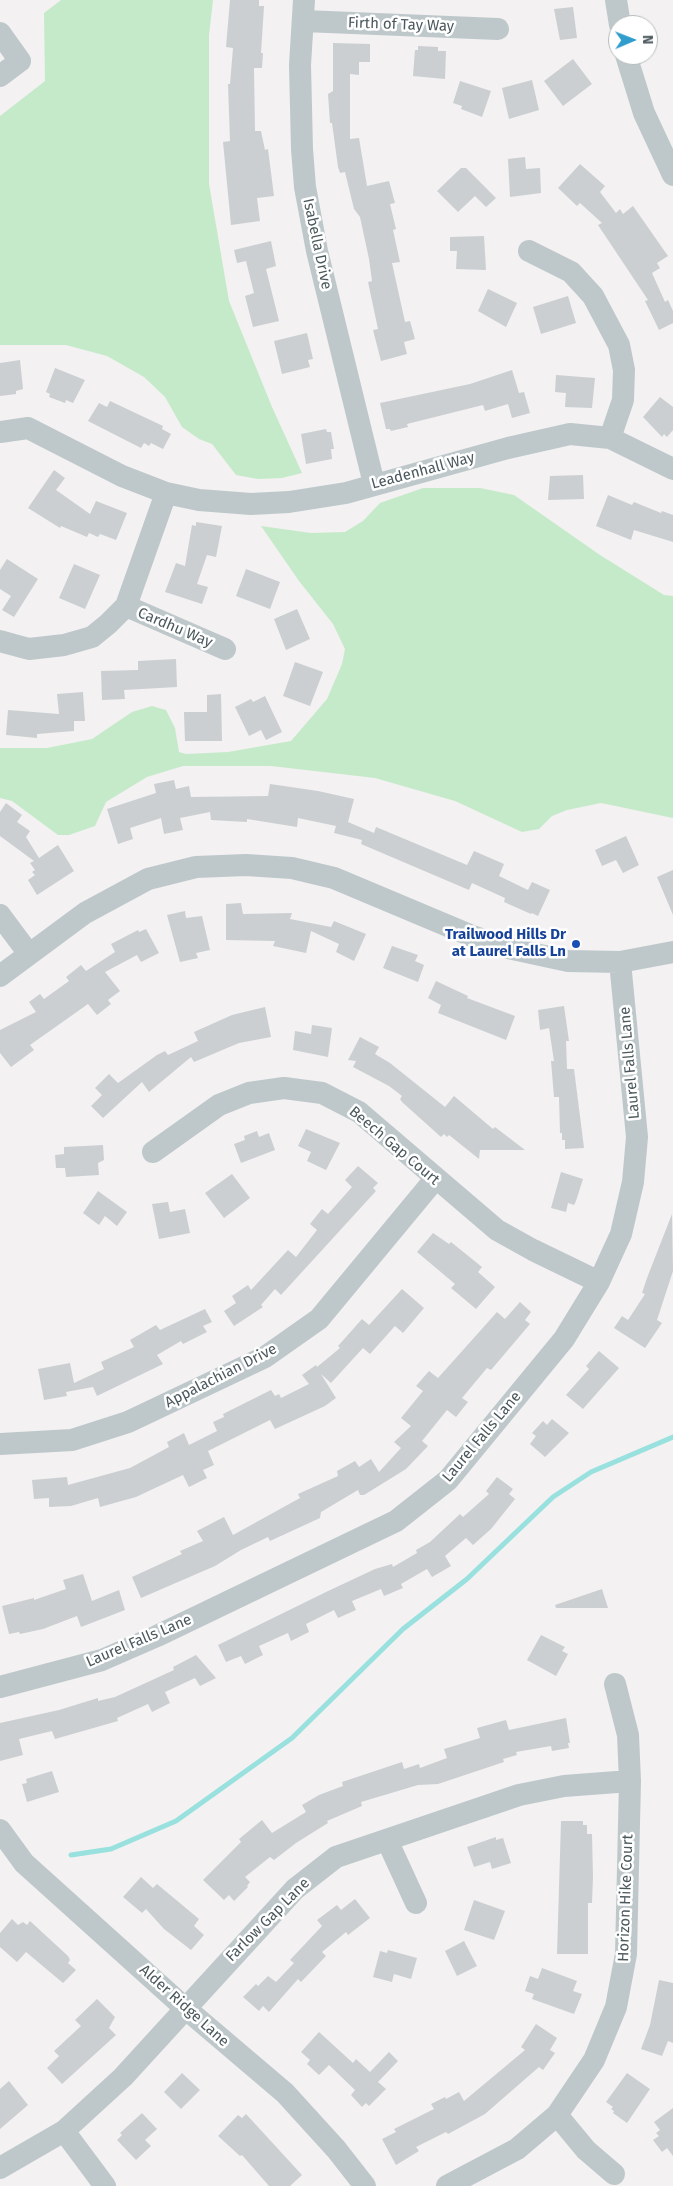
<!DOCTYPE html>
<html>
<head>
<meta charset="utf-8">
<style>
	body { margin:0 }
	#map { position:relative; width:673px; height:2186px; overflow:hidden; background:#f3f1f1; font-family:"Fira Sans",sans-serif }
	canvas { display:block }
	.north { position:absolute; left:608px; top:15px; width:50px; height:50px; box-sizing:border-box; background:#fff; border:1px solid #b7bcbe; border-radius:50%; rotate:89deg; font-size:14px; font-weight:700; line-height:20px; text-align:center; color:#4b585c }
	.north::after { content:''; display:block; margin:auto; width:18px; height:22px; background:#319dcc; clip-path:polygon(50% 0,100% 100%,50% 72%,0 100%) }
</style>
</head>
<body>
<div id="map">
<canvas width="673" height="2186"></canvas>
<div class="north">N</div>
</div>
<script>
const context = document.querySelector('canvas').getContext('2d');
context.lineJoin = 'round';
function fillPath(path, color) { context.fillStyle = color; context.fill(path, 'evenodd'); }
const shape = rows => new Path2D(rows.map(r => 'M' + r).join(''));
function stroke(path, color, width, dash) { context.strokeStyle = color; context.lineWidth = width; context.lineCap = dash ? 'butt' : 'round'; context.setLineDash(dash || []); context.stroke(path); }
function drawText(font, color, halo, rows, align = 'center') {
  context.font = font + ' "Fira Sans",sans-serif'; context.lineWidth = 5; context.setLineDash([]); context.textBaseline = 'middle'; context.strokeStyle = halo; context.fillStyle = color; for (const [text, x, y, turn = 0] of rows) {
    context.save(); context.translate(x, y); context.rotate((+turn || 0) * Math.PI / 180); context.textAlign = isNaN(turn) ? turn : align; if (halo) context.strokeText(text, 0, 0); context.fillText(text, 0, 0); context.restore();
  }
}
const green = shape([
	[61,0,213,0,209,35,209,184,229,301,272,407,302,473,282,478,258,479,236,475,212,444,199,439,182,427,165,397,144,377,107,356,66,345,0,345,0,116,45,81,44,13],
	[423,488,480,488,514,495,600,555,664,595,673,596,673,818,601,803,567,810,552,816,539,829,522,832,455,801,375,778,271,766,183,766,147,777,106,802,95,826,69,835,58,835,12,801,0,798,0,748,47,748,92,739,132,712,152,706,166,710,175,728,179,752,186,754,228,752,291,741,327,699,342,664,345,649,333,624,299,581,261,526,311,533,345,532,363,521,380,503]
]);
const stream = shape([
	[71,1855,111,1849,176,1821,292,1738,403,1629,467,1579,553,1497,591,1472,673,1437]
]);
const building = shape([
	[230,0,259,0,259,6,264,6,261,53,263,53,262,68,254,68,255,131,261,131,265,150,268,149,274,196,257,198,260,221,231,225,223,142,230,141,228,84,230,84,233,48,226,47],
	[573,7,577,38,560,40,554,9],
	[333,43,370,44,370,62,359,62,359,75,350,74,350,139,359,138,367,186,389,181,395,203,390,204,396,229,393,230,400,262,392,263,405,322,410,321,415,339,404,342,407,354,381,361,373,330,378,329,368,282,372,281,369,259,360,217,354,209,345,172,340,173,338,167,332,123,330,123,328,94,333,91],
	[418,46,438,47,438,51,446,51,445,79,413,76,415,50,418,50],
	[573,59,592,84,563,106,544,81],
	[532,80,539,110,509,119,502,88],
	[460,81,491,91,482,117,461,109,462,106,453,103],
	[525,157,526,169,540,168,541,193,510,197,508,159],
	[580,164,605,186,600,192,616,213,620,209,623,214,633,206,668,256,657,263,660,268,652,273,665,302,668,300,673,311,673,323,659,330,645,301,648,300,598,225,602,223,580,203,577,206,558,188],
	[461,168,466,168,496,198,486,207,475,196,458,212,437,191],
	[484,236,486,270,456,269,457,251,450,251,450,237],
	[271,241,276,266,266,269,279,321,253,327,245,296,254,293,246,261,237,263,234,250],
	[488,289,517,303,506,327,478,311],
	[568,296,576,323,541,334,533,307],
	[307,333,313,359,308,360,310,367,282,374,274,341],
	[20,360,23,389,16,391,16,394,0,396,0,363],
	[55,368,85,380,73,403,66,400,65,403,49,397,50,394,46,392],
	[512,370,519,393,524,392,530,413,512,418,508,404,485,411,483,405,407,424,408,427,391,431,390,429,386,429,380,403,470,384],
	[556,375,595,378,592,408,565,407,566,393,555,392],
	[660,397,673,407,673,430,667,437,664,434,662,437,643,417],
	[110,401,163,426,162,429,171,434,163,449,151,443,149,446,144,443,141,448,88,421,99,403,107,407],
	[326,429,327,432,331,432,334,449,331,449,332,459,306,464,301,434],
	[54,470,65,478,56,490,90,514,96,501,127,513,116,540,100,534,98,537,89,533,87,537,61,526,60,528,28,508],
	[583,475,584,499,548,500,550,476],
	[608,495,632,505,634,502,661,513,662,511,673,515,673,542,634,530,631,540,596,526],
	[196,522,222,526,216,557,207,555,197,584,208,587,202,604,165,592,176,563,185,566,192,525,196,526],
	[7,559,38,579,14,617,2,610,11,596,0,589,0,570],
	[74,564,100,575,85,609,59,598],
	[246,569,280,582,270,609,236,596],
	[297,609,310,639,286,650,274,619],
	[176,659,177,687,124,690,125,699,102,700,101,671,138,670,138,661],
	[295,662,323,672,310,706,283,696],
	[83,692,85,721,74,721,74,731,37,734,37,738,6,735,8,710,59,714,57,694],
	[221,694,222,741,185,741,184,712,207,712,207,695],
	[265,696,282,732,266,740,261,730,249,736,235,707,251,699,253,702],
	[174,780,176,789,189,786,191,797,268,796,270,784,318,791,354,799,348,822,374,833,376,827,467,865,474,851,504,864,499,876,528,890,532,882,550,890,538,916,532,913,531,914,504,902,505,898,472,883,469,890,361,844,362,840,334,833,336,826,298,818,297,827,247,819,247,822,211,820,210,812,180,818,183,830,164,834,161,818,130,828,133,839,118,844,107,809,156,793,154,784],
	[6,803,22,815,17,822,30,831,26,837,39,858,58,845,74,871,37,895,28,880,35,875,32,872,35,870,30,863,34,861,0,836,0,812],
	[626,836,639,865,623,873,616,860,602,866,595,850],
	[673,870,673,915,657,877],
	[241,903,243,914,292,913,290,919,331,927,334,921,366,934,354,961,336,952,339,944,311,931,306,953,273,946,275,941,226,940,226,904],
	[185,911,186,918,202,916,210,950,196,953,198,958,180,962,167,915],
	[146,929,159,953,141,962,137,955,105,972,120,991,108,1000,111,1004,97,1015,88,1004,30,1045,34,1050,11,1067,0,1053,0,1030,36,1012,29,1002,40,994,44,999,69,981,66,977,81,965,86,971,115,952,111,944,138,930,139,932],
	[392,946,418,955,415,961,424,965,418,982,383,968],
	[436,981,468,996,467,998,515,1016,506,1040,438,1013,441,1005,428,998],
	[564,1006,569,1041,566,1041,567,1069,574,1069,584,1148,565,1149,565,1140,562,1140,562,1133,560,1133,559,1097,554,1097,551,1061,554,1061,549,1028,540,1030,538,1010],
	[265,1007,271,1037,239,1043,194,1062,191,1057,149,1092,142,1082,103,1118,91,1106,102,1095,95,1088,109,1074,118,1083,157,1055,165,1051,168,1055,198,1041,194,1032,232,1015],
	[312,1025,332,1028,328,1057,293,1050,295,1031,311,1034],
	[360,1037,379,1047,375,1054,390,1063,445,1107,454,1096,493,1129,495,1127,525,1150,480,1150,479,1159,449,1135,447,1137,444,1134,441,1137,402,1102,400,1099,402,1096,389,1086,353,1067,356,1061,348,1060],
	[306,1129,340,1143,326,1170,307,1161,311,1152,298,1146],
	[257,1131,259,1137,269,1133,275,1150,241,1163,234,1144,245,1140,244,1136],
	[103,1145,104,1160,98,1163,99,1175,66,1177,65,1168,56,1168,55,1155,64,1154,64,1147],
	[358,1166,378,1183,373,1188,376,1191,281,1295,275,1289,261,1305,263,1307,234,1326,224,1311,236,1303,232,1296,248,1285,251,1290,288,1250,296,1257,317,1230,310,1224,322,1209,328,1214,352,1187,345,1180],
	[561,1172,583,1179,576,1201,574,1205,568,1203,566,1212,551,1208],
	[232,1174,250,1198,224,1218,205,1193],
	[98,1191,127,1212,117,1226,105,1216,99,1225,83,1213],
	[168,1202,170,1212,185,1209,190,1233,159,1239,152,1204],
	[672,1214,673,1271,657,1320,662,1323,645,1348,614,1328,622,1316,628,1320,645,1294,642,1293,647,1278],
	[433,1233,449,1244,451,1242,482,1267,478,1272,495,1287,476,1309,451,1288,455,1284,417,1252],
	[402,1289,424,1308,403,1333,395,1326,370,1354,363,1348,331,1383,321,1374,336,1398,325,1406,275,1429,270,1420,208,1451,214,1465,203,1470,207,1478,189,1487,183,1475,136,1497,100,1507,98,1498,71,1506,49,1507,49,1498,34,1499,32,1480,67,1477,68,1485,130,1468,169,1447,167,1442,184,1433,189,1445,217,1431,213,1422,224,1417,223,1414,271,1390,275,1396,279,1394,281,1398,309,1384,302,1375,316,1365,317,1367,340,1348,338,1346,362,1319,369,1325],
	[520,1302,531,1312,525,1320,530,1324,491,1370,487,1368,462,1398,468,1402,456,1417,447,1410,422,1441,428,1446,406,1469,364,1495,360,1495,358,1490,321,1512,320,1518,270,1541,268,1537,241,1550,215,1566,141,1598,132,1577,182,1554,180,1551,203,1541,197,1531,224,1517,233,1535,300,1498,298,1494,338,1476,337,1471,355,1461,359,1467,371,1459,379,1472,401,1448,394,1442,411,1426,401,1418,423,1391,416,1386,429,1371,438,1378,497,1312,505,1319],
	[205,1309,212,1322,203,1326,207,1332,183,1344,181,1341,157,1355,163,1364,97,1396,93,1387,66,1392,67,1396,44,1400,38,1369,70,1363,74,1383,104,1369,101,1362,134,1347,130,1340,156,1325,160,1330],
	[599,1351,619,1368,583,1409,566,1395,589,1369,586,1366],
	[552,1419,569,1433,545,1457,530,1444,536,1436,532,1433,543,1421,547,1425],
	[497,1477,513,1489,509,1494,515,1499,491,1529,473,1545,466,1538,445,1556,451,1566,432,1577,427,1569,401,1584,403,1588,384,1596,381,1589,352,1601,356,1610,338,1618,334,1610,306,1624,309,1632,291,1641,288,1633,259,1646,263,1655,245,1664,241,1656,226,1662,218,1645,326,1592,375,1569,392,1564,393,1567,417,1553,416,1550,430,1542,460,1514,463,1517,489,1494,486,1491],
	[83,1574,92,1601,119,1590,125,1610,81,1627,77,1616,43,1629,20,1634,19,1632,9,1634,2,1606,34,1598,34,1600,66,1589,63,1580],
	[602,1589,608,1608,556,1608,555,1605],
	[541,1635,565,1647,562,1651,568,1654,556,1676,527,1660],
	[196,1655,216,1678,200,1686,195,1678,165,1692,170,1703,152,1712,148,1704,117,1718,118,1721,55,1739,52,1731,19,1739,23,1755,0,1761,0,1723,59,1710,98,1698,98,1701,115,1697,174,1670,173,1667],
	[566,1718,570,1743,568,1743,569,1748,552,1751,551,1746,516,1752,517,1755,503,1759,504,1762,438,1784,418,1785,361,1802,362,1806,327,1821,328,1823,296,1843,274,1860,270,1857,245,1877,250,1882,247,1886,248,1887,234,1901,229,1895,224,1900,203,1880,241,1842,239,1839,262,1820,272,1833,306,1812,302,1805,319,1795,343,1786,342,1782,402,1762,404,1769,419,1764,420,1768,447,1758,444,1749,480,1738,477,1728,506,1720,509,1730],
	[52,1771,59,1792,27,1802,22,1784,27,1783,26,1779],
	[561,1821,583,1821,583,1825,587,1825,587,1834,592,1834,593,1877,592,1903,588,1903,588,1954,557,1954],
	[496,1837,496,1840,503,1838,511,1863,492,1869,490,1862,474,1867,467,1847],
	[141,1877,153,1888,157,1884,199,1919,194,1926,204,1935,191,1950,164,1929,146,1909,142,1913,123,1897],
	[355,1899,370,1918,348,1935,346,1932,322,1952,326,1956,301,1982,298,1979,269,2012,263,2006,259,2011,243,1997,256,1984,258,1986,268,1976,276,1982,294,1963,290,1960,322,1926,317,1920,337,1905,341,1910],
	[474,1900,505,1911,494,1940,464,1930],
	[12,1919,18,1925,23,1922,27,1925,30,1921,68,1956,70,1960,68,1963,76,1970,63,1983,26,1952,17,1962,0,1947,0,1933],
	[464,1941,477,1966,457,1976,445,1951],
	[388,1950,417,1958,411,1979,394,1974,392,1982,373,1977,380,1951,387,1953],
	[542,1968,577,1981,573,1991,582,1994,574,2014,532,1999,534,1994,525,1991,530,1976,538,1979],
	[659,1980,673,1983,673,2043,668,2041,662,2056,641,2049,650,2025],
	[97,1999,115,2017,109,2028,116,2035,62,2084,47,2068,59,2056,54,2051,81,2026,75,2020],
	[536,2024,557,2038,550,2050,555,2053,543,2070,539,2067,485,2114,448,2134,446,2132,416,2147,419,2151,396,2165,382,2139,396,2132,394,2129,434,2109,431,2104,445,2097,446,2099,459,2092,464,2101,525,2050,521,2047],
	[319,2032,353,2063,356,2059,370,2072,389,2052,398,2061,378,2082,386,2089,369,2106,366,2103,362,2107,351,2095,355,2090,329,2065,319,2075,307,2064,310,2060,301,2052],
	[182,2073,200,2090,181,2109,164,2092],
	[627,2073,650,2089,627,2123,613,2113,614,2111,611,2109,613,2107,606,2102],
	[9,2081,28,2105,0,2129,0,2089],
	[673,2108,673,2156,667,2148,662,2152,653,2140,659,2136,656,2133,660,2130,654,2122],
	[142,2113,157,2129,145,2140,151,2146,136,2160,117,2140,122,2135,120,2133],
	[246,2114,302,2175,290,2186,269,2186,242,2155,240,2156,218,2136,238,2115,242,2118]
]);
const minor = shape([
	[304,0,300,65,302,149,305,187,317,251,374,484],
	[616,0,620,25],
	[304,21,498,29],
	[0,33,20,61,0,76],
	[626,55,644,113,673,175],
	[529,251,571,272,593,296,619,345,624,370,623,400,610,438],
	[0,432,28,428,122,476,166,493,199,500,251,504,289,502,346,493,508,448,570,434,610,438,673,469],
	[126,606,225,649],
	[0,641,29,649,64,645,92,637,108,624,126,606,166,493],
	[0,915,29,954],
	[0,976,85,913,148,879,196,867,246,865,292,868,334,878,472,936,508,948,568,961,620,962,673,952],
	[153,1152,219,1105,249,1093,284,1088,322,1093,359,1112,497,1230,533,1250,599,1282],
	[0,1444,72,1440,128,1422,265,1357,319,1319,435,1179],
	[0,1687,102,1660,157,1636,396,1521,448,1480,564,1339,599,1282,621,1234,633,1182,637,1137,620,962],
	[0,1830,24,1863,185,2008,285,2093,336,2149,365,2186],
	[387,1840,416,1903],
	[557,2115,586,2150,614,2174],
	[64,2131,105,2186],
	[0,2168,64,2131,123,2077,295,1889,336,1857,519,1795,564,1786,630,1781],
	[447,2186,517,2149,557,2115,594,2060,616,2007,626,1954,630,1781,628,1735,615,1684]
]);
const markers = [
	[576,944,5,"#1a4fb4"]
];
const streetNames = [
	["Firth of Tay Way",401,25,2],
	["Isabella Drive",317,244,78],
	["Leadenhall Way",423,471,-15],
	["Cardhu Way",175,628,23],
	["Laurel Falls Lane",630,1063,-95],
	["Beech Gap Court",394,1146,40],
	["Appalachian Drive",221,1376,-27],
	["Laurel Falls Lane",482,1437,-50],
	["Laurel Falls Lane",139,1641,-23],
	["Horizon Hike Court",626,1898,-88],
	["Farlow Gap Lane",268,1920,-45],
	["Alder Ridge Lane",184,2006,42]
];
const transitNames = [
	["Trailwood Hills Dr",566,935],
	["at Laurel Falls Ln",566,952]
];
fillPath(green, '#c5eaca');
stroke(stream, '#98e1de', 5);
fillPath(building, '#cbcfd2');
stroke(minor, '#bec8cb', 22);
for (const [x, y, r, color] of markers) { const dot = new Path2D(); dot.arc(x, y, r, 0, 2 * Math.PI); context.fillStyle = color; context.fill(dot); stroke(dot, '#fff', 2); }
drawText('15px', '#4b585c', '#fff', streetNames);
drawText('bold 15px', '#164399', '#fff', transitNames, 'right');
</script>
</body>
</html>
